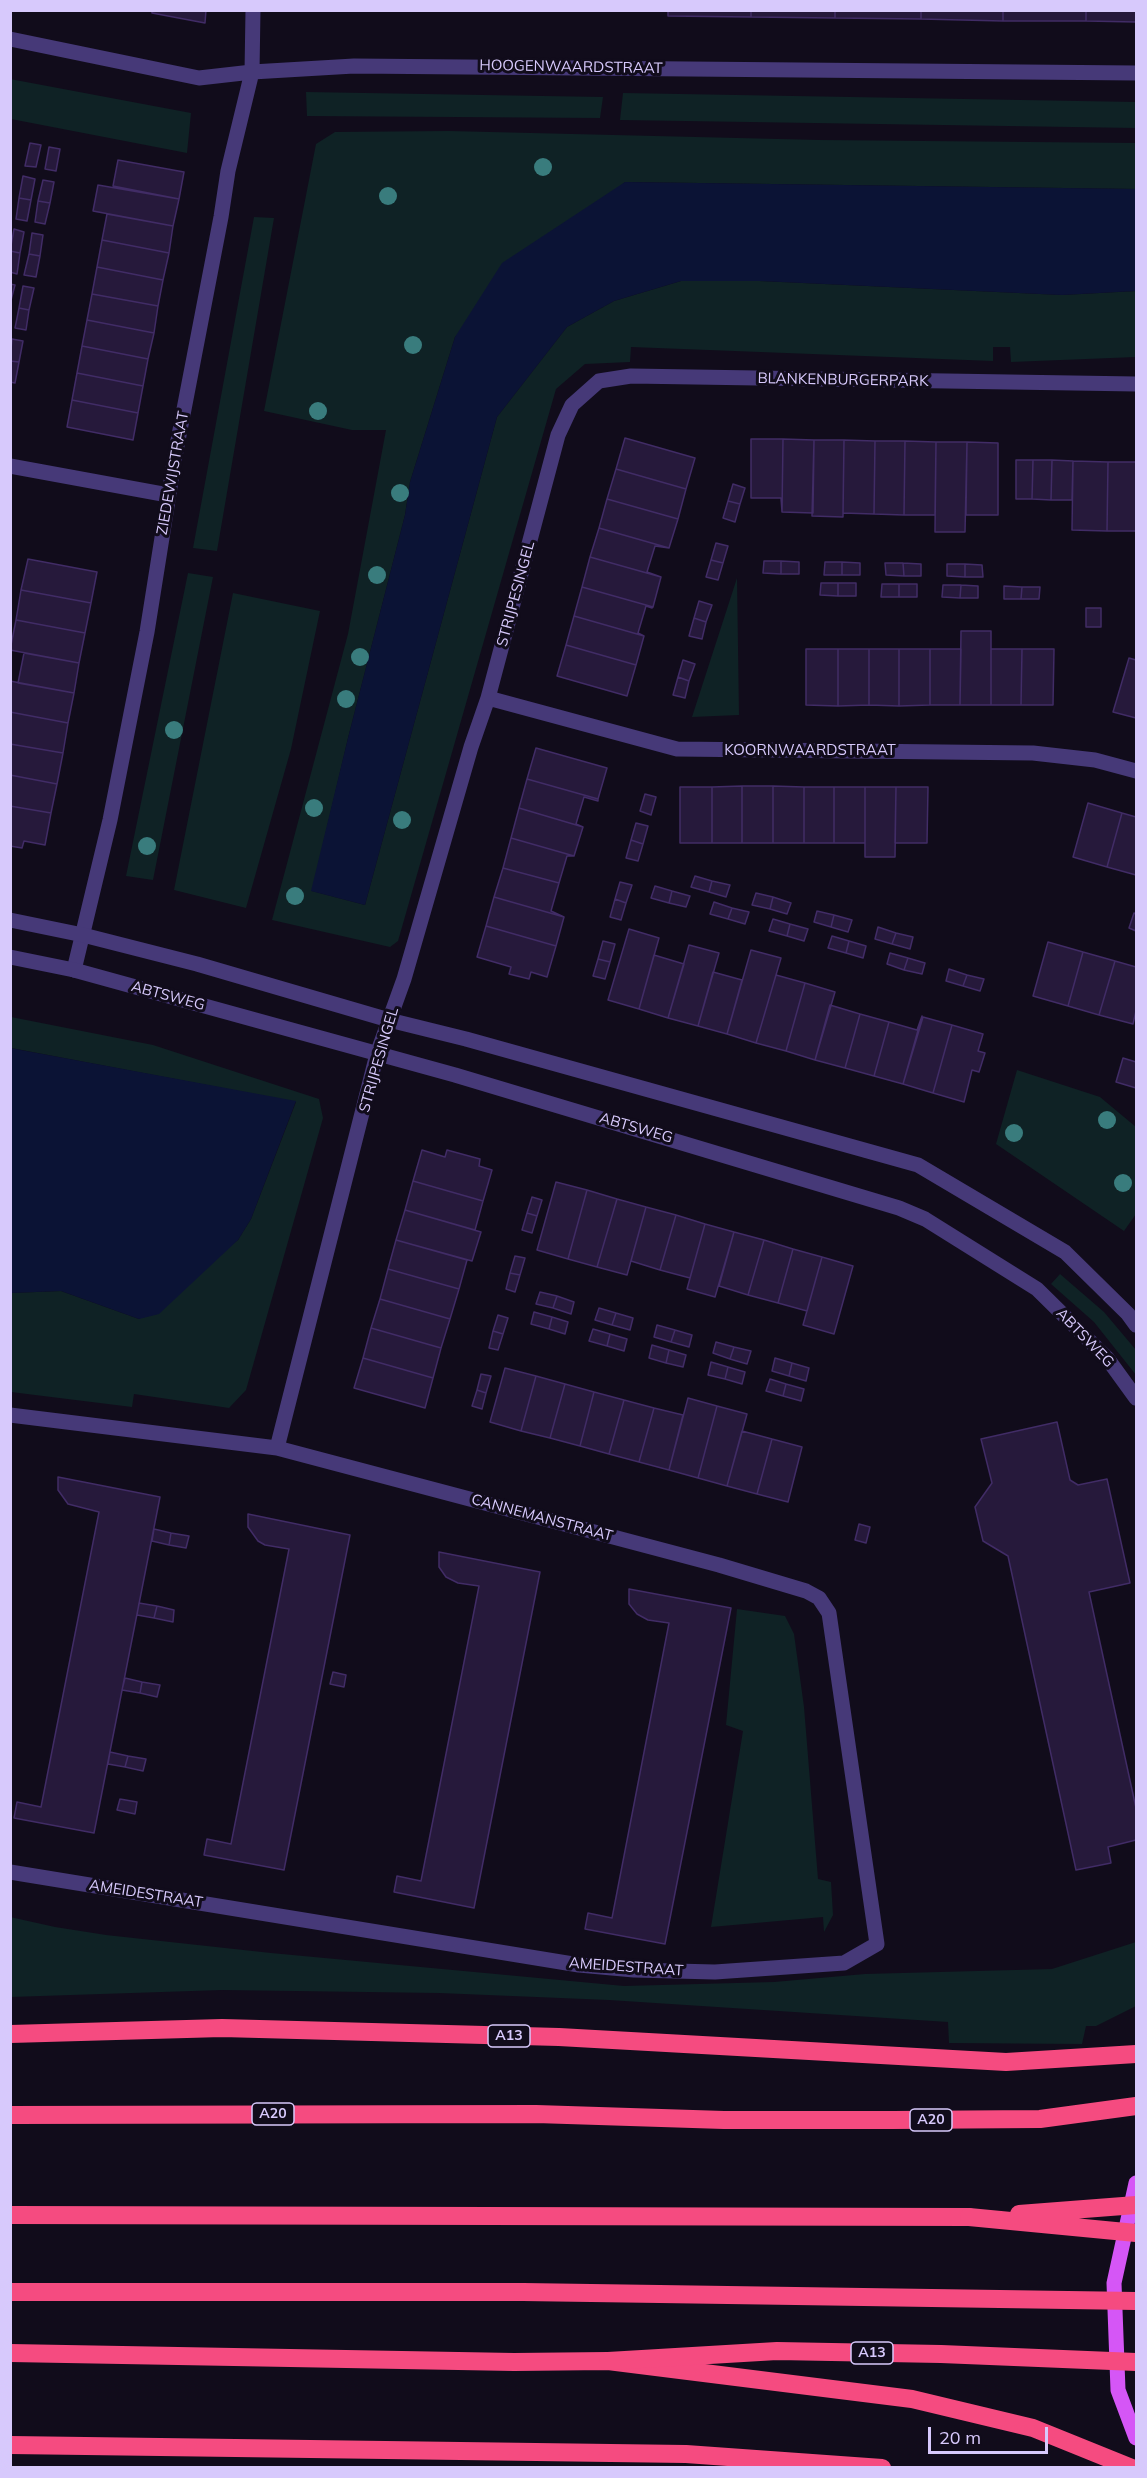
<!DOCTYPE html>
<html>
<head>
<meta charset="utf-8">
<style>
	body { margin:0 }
	#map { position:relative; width:1147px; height:2478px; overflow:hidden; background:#110c1b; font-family:Mulish,sans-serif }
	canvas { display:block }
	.frame { position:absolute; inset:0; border:12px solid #d7c9fc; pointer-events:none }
	.scale { position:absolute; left:928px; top:2427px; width:120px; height:27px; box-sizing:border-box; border:3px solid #d7c9fc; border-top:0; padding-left:8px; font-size:18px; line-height:21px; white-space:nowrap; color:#d7c9fc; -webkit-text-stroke:4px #110c1b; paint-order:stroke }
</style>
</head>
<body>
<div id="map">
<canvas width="1147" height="2478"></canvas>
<div class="frame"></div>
<div class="scale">20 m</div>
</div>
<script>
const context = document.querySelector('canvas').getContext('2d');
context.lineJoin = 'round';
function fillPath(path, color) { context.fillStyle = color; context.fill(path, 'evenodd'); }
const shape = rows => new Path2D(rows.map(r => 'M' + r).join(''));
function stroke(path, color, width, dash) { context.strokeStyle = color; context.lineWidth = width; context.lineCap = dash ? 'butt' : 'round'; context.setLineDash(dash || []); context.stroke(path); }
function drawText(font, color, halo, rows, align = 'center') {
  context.font = font + ' Mulish,sans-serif'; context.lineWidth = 6; context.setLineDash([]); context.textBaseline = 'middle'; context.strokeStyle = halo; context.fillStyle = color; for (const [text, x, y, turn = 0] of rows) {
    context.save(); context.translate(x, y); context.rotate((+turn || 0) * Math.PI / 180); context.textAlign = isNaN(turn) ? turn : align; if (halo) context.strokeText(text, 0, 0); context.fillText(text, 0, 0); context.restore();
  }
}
const green = shape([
	[10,79,191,113,187,153,11,119],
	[306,92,603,97,600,118,307,116],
	[623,93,1136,102,1136,128,620,120],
	[449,131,820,140,1136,143,1136,189,625,182,455,337,410,482,405,515,348,738,312,891,365,905,497,417,567,327,614,301,681,281,760,281,1062,295,1136,291,1136,357,1011,362,1010,347,993,347,993,361,631,347,630,362,585,364,556,389,398,941,390,947,272,920,348,634,386,430,352,430,264,411,316,144,335,132],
	[254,217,274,218,217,551,193,548],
	[188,573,213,577,153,880,126,876],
	[737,578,739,715,692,717],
	[233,593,320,611,291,749,246,908,174,890],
	[11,1017,153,1045,319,1099,323,1118,246,1390,229,1408,134,1394,132,1407,11,1392,10,1293,61,1291,139,1319,238,1240,251,1219,296,1102,11,1048],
	[1017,1070,1100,1097,1136,1127,1136,1214,1124,1231,996,1144],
	[1060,1274,1104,1312,1136,1350,1136,1375,1094,1322,1051,1284],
	[737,1609,785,1616,794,1634,804,1707,818,1879,831,1882,833,1915,824,1932,823,1917,711,1927,743,1731,726,1725],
	[10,1917,55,1927,106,1935,271,1953,624,1986,774,1982,865,1974,1052,1969,1136,1942,1136,2006,1096,2026,1086,2026,1082,2044,949,2043,948,2022,609,2000,439,1993,222,1990,11,1997]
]);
const water = shape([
	[625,182,1136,189,1136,291,1062,295,760,281,681,281,614,301,567,327,497,417,365,905,311,891,348,738,405,515,410,482,455,337,502,263],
	[10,1048,296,1101,251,1219,238,1240,159,1314,139,1319,61,1291,11,1293]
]);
const building = shape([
	[152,10,206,10,205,23,152,13,152,10],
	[668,10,751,10,751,17,668,16,668,10],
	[751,10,835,10,835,18,751,17,751,10],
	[835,10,921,10,921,19,835,18,835,10],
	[921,10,1003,10,1003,21,921,19,921,10],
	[1003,10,1086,10,1086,21,1003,21,1003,10],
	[1086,10,1136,10,1136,22,1086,21,1086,10],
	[30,143,41,145,36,167,25,166,30,143],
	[49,147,60,149,56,171,45,169,49,147],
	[118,160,184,172,179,199,113,186,118,160],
	[23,176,35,179,31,200,19,198,23,176],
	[43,180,54,182,50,203,38,201,43,180],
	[98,185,179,199,173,226,93,211,98,185],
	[19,198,31,200,27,221,16,219,19,198],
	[38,201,50,203,45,224,35,222,38,201],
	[107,214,173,226,169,253,102,240,107,214],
	[14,229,24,232,20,253,10,251,14,229],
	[32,233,43,235,40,256,29,254,32,233],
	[102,240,169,253,163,280,97,267,102,240],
	[10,251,20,253,17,274,10,272,10,251],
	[29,254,40,256,36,277,24,275,29,254],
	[97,267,163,280,158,306,92,294,97,267],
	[10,284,15,285,10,304,10,284],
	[23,286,34,288,29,310,19,308,23,286],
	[92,294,158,306,154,333,87,320,92,294],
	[19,308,29,310,26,330,15,328,19,308],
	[87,320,154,333,148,359,82,346,87,320],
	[12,339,23,341,19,362,10,361,12,339],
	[82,346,148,359,143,386,77,373,82,346],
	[10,361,19,362,15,383,10,382,10,361],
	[77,373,143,386,138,413,72,400,77,373],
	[72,400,138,413,133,440,67,427,72,400],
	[625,438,695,458,686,489,616,469,625,438],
	[751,439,783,439,782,512,781,498,751,498,751,439],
	[783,439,814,440,813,513,782,512,783,439],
	[814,440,844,440,843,517,812,516,814,440],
	[844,440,875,441,874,514,843,513,844,440],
	[875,441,905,441,904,515,874,514,875,441],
	[905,441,936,442,935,515,904,515,905,441],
	[936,442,967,442,965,532,935,532,936,442],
	[967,442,998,443,998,515,966,515,967,442],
	[1016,460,1033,460,1032,499,1016,499,1016,460],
	[1033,460,1052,460,1051,500,1032,499,1033,460],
	[1052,460,1073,461,1072,500,1051,500,1052,460],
	[1073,461,1108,462,1107,531,1072,530,1073,461],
	[1108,462,1136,462,1136,531,1107,531,1108,462],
	[616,469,686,489,678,519,607,499,616,469],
	[733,484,745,488,740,504,728,501,733,484],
	[607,499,678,519,669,548,599,528,607,499],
	[728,501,740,504,735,522,723,518,728,501],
	[599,528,669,548,655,546,647,572,661,577,590,557,599,528],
	[716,543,728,546,723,563,711,560,716,543],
	[590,557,661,577,653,607,582,587,590,557],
	[28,559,97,572,91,603,21,590,28,559],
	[711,560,723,563,718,580,706,577,711,560],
	[764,561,781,561,781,574,763,573,764,561],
	[781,561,799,562,799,574,781,574,781,561],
	[825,562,842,562,842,575,824,575,825,562],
	[842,562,860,563,860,575,842,575,842,562],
	[885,563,903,563,904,576,886,575,885,563],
	[903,563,921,564,921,576,904,576,903,563],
	[947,564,965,564,965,577,947,576,947,564],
	[965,564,982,565,983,577,965,577,965,564],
	[821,583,838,583,838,596,820,595,821,583],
	[838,583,856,583,856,596,838,596,838,583],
	[882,584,899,584,899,597,881,597,882,584],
	[899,584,917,584,917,597,899,597,899,584],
	[943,585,961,585,960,598,942,597,943,585],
	[961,585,978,586,978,598,960,598,961,585],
	[1004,586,1022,587,1021,599,1004,599,1004,586],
	[582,587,653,607,652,608,646,606,638,633,644,636,574,616,582,587],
	[1022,587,1040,587,1039,599,1021,599,1022,587],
	[21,590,91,603,85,633,16,620,21,590],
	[699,601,712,605,706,622,694,618,699,601],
	[1086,608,1101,608,1101,627,1086,627,1086,608],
	[574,616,644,636,636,665,566,645,574,616],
	[694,618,706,622,702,639,689,636,694,618],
	[16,620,85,633,79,663,10,650,16,620],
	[961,631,991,631,991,705,960,705,961,631],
	[566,645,636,665,627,696,557,676,566,645],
	[806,649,838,649,838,706,806,705,806,649],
	[838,649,869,649,869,705,838,706,838,649],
	[869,649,899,649,899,706,869,705,869,649],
	[899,649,930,649,930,705,899,706,899,649],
	[930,649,961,649,960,705,930,705,930,649],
	[991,649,1022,649,1021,705,991,705,991,649],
	[1022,649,1054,649,1053,705,1021,705,1022,649],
	[24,653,79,663,74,693,18,683,24,653],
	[1129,658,1136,660,1136,718,1113,712,1129,658],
	[683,660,695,664,689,681,678,677,683,660],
	[678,677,689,681,685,698,673,695,678,677],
	[10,681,74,693,68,723,10,712,10,681],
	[10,712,68,723,63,753,10,744,10,712],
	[10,744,63,753,57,784,10,775,10,744],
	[536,748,607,768,598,799,527,779,536,748],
	[10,775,57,784,51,813,10,806,10,775],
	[527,779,598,799,598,801,584,797,576,824,583,827,519,808,527,779],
	[742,786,773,786,773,843,742,843,742,786],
	[742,786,742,843,712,843,712,787,742,786],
	[773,786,804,787,804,843,773,843,773,786],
	[680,787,712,787,712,843,680,843,680,787],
	[804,787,834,787,834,843,804,843,804,787],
	[834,787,865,787,865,843,834,843,834,787],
	[865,787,896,787,895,857,865,857,865,787],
	[896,787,928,787,927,843,895,843,896,787],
	[645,794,656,797,651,815,640,811,645,794],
	[1088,803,1122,813,1107,867,1073,857,1088,803],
	[10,806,51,813,45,845,24,841,22,848,10,846,10,806],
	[519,808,583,827,574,856,511,838,519,808],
	[1122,813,1136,817,1136,875,1107,867,1122,813],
	[636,823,648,826,643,844,631,840,636,823],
	[511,838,574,856,567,856,559,883,503,868,511,838],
	[631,840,643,844,638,861,626,858,631,840],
	[503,868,559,883,551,911,564,917,494,897,503,868],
	[695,876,712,881,709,892,691,887,695,876],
	[712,881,730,885,726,897,709,892,712,881],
	[620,882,632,885,626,903,615,899,620,882],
	[655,886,672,891,669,903,651,898,655,886],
	[672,891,690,896,686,907,669,903,672,891],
	[756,893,773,897,770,909,752,905,756,893],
	[494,897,564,917,556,946,486,926,494,897],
	[773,897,791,903,787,914,770,909,773,897],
	[615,899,626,903,621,920,610,917,615,899],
	[714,902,732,908,728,919,710,914,714,902],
	[732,908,749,912,745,924,728,919,732,908],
	[817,911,834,915,831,927,814,922,817,911],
	[1134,913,1136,914,1136,931,1129,928,1134,913],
	[834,915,852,920,848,932,831,927,834,915],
	[773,919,790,924,787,936,769,931,773,919],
	[790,924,808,929,804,941,787,936,790,924],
	[486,926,556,946,547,977,531,972,529,979,509,974,511,967,477,957,486,926],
	[878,927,896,933,892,944,875,939,878,927],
	[629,929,659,938,639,1009,608,1000,629,929],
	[896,933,913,937,910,949,892,944,896,933],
	[832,936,849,941,846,953,828,948,832,936],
	[603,941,615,944,610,962,598,959,603,941],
	[849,941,866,946,863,958,846,953,849,941],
	[1048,942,1083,952,1068,1006,1033,996,1048,942],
	[689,945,719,953,698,1026,668,1018,689,945],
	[751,950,781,958,756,1043,727,1034,751,950],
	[1083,952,1115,961,1099,1015,1068,1006,1083,952],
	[890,953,908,958,904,970,887,964,890,953],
	[654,955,684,964,668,1018,639,1009,654,955],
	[908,958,925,963,922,974,904,970,908,958],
	[598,959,610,962,605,979,593,976,598,959],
	[1115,961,1136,967,1136,1011,1133,1024,1099,1015,1115,961],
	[949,969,967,975,963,986,946,981,949,969],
	[713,972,742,980,727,1034,698,1026,713,972],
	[776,975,805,983,786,1051,756,1043,776,975],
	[967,975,984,979,980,991,963,986,967,975],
	[805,983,835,992,815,1060,786,1051,805,983],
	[830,1005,860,1014,845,1068,815,1060,830,1005],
	[860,1014,889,1022,874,1076,845,1068,860,1014],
	[922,1016,903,1084,874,1076,889,1022,917,1030,922,1016],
	[923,1017,952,1025,933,1093,903,1084,923,1017],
	[952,1025,983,1034,978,1051,985,1053,979,1072,972,1070,964,1102,933,1093,952,1025],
	[1123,1058,1136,1062,1136,1088,1116,1082,1123,1058],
	[422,1150,445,1157,447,1150,480,1159,479,1166,492,1170,483,1201,413,1181,422,1150],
	[413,1181,483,1201,475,1230,405,1210,413,1181],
	[556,1182,587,1190,568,1259,537,1250,556,1182],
	[587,1190,617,1199,597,1267,568,1259,587,1190],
	[532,1197,542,1200,537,1216,527,1213,532,1197],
	[617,1199,646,1207,627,1275,597,1267,617,1199],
	[646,1207,676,1215,660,1270,631,1261,646,1207],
	[405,1210,481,1232,472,1261,396,1240,405,1210],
	[527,1213,537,1216,532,1233,522,1230,527,1213],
	[676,1215,705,1224,690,1278,660,1270,676,1215],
	[705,1224,734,1232,715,1297,687,1289,705,1224],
	[734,1232,764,1240,748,1295,719,1286,734,1232],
	[396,1240,467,1260,459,1289,388,1269,396,1240],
	[764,1240,793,1249,778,1303,748,1295,764,1240],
	[793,1249,822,1257,807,1311,778,1303,793,1249],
	[515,1256,525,1258,520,1275,510,1273,515,1256],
	[822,1257,853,1266,834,1334,803,1325,822,1257],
	[388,1269,459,1289,450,1319,380,1299,388,1269],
	[510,1273,520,1275,515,1292,506,1289,510,1273],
	[540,1292,557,1296,553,1308,536,1304,540,1292],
	[557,1296,574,1302,571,1314,553,1308,557,1296],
	[380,1299,450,1319,441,1348,371,1328,380,1299],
	[599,1308,616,1313,612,1325,595,1320,599,1308],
	[534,1312,552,1317,549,1329,531,1324,534,1312],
	[616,1313,633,1318,630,1330,612,1325,616,1313],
	[498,1315,508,1318,503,1334,493,1331,498,1315],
	[552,1317,568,1322,565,1334,549,1329,552,1317],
	[657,1325,675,1330,671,1342,654,1337,657,1325],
	[371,1328,441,1348,433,1378,363,1358,371,1328],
	[593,1329,610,1334,607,1346,589,1341,593,1329],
	[675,1330,692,1335,689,1347,671,1342,675,1330],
	[493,1331,503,1334,498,1350,489,1348,493,1331],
	[610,1334,627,1339,624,1351,607,1346,610,1334],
	[716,1342,734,1347,730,1359,713,1353,716,1342],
	[652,1345,669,1350,666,1363,649,1358,652,1345],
	[734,1347,751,1351,747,1364,730,1359,734,1347],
	[669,1350,686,1355,683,1367,666,1363,669,1350],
	[363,1358,433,1378,425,1408,354,1388,363,1358],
	[775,1358,792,1363,789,1376,772,1371,775,1358],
	[711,1362,728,1367,725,1379,708,1375,711,1362],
	[792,1363,809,1368,806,1381,789,1376,792,1363],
	[728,1367,745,1372,742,1384,725,1379,728,1367],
	[505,1368,536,1376,521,1431,490,1422,505,1368],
	[481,1374,491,1376,486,1393,477,1390,481,1374],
	[536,1376,565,1384,550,1438,521,1431,536,1376],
	[770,1379,786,1384,783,1396,766,1391,770,1379],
	[565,1384,594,1392,580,1446,550,1438,565,1384],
	[786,1384,804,1389,801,1401,783,1396,786,1384],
	[477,1390,486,1393,482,1409,472,1406,477,1390],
	[594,1392,624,1400,609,1454,580,1446,594,1392],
	[688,1398,717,1406,698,1478,669,1470,688,1398],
	[624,1400,654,1408,639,1462,609,1454,624,1400],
	[717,1406,747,1414,727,1486,698,1478,717,1406],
	[654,1408,683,1415,669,1470,639,1462,654,1408],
	[1057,1422,1070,1480,1078,1485,1107,1479,1130,1583,1089,1592,1136,1808,1136,1840,1108,1847,1111,1863,1076,1870,1008,1556,983,1541,975,1507,992,1483,981,1439,1057,1422],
	[742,1431,772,1439,757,1494,727,1486,742,1431],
	[772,1439,802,1447,788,1502,757,1494,772,1439],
	[58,1477,160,1497,94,1833,14,1818,17,1802,41,1807,99,1512,68,1504,58,1490,58,1477],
	[248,1514,350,1535,284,1870,204,1855,207,1839,231,1844,289,1549,265,1545,258,1541,248,1527,248,1514],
	[859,1524,870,1527,866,1543,855,1540,859,1524],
	[154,1529,171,1533,169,1545,152,1541,154,1529],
	[171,1533,189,1536,186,1548,169,1545,171,1533],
	[439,1552,540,1572,474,1908,394,1892,397,1876,421,1881,479,1586,458,1583,446,1577,439,1567,439,1552],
	[629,1589,731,1608,665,1944,585,1929,588,1913,612,1918,669,1623,648,1620,637,1614,629,1604,629,1589],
	[139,1603,157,1606,154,1618,137,1615,139,1603],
	[157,1606,174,1610,173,1622,154,1618,157,1606],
	[333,1672,346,1675,344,1687,330,1684,333,1672],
	[125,1678,142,1682,140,1693,122,1690,125,1678],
	[142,1682,160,1685,157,1697,140,1693,142,1682],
	[110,1752,128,1756,125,1767,108,1764,110,1752],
	[128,1756,146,1759,143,1771,125,1767,128,1756],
	[120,1799,137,1802,135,1814,117,1810,120,1799]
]);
const minor = shape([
	[10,39,199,78,252,72,354,66,1136,73],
	[10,466,168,495],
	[488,698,677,749,1033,753,1095,760,1136,771],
	[74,970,110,820,147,632,175,456,221,217,228,171,252,72,253,10],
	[10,1415,277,1448,719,1565,806,1591,819,1598,829,1613,877,1944,844,1963,715,1972,634,1970,579,1965,10,1872],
	[277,1448,377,1054,404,979,471,747,488,698,558,435,572,405,599,381,631,376,1136,384]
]);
const tertiary = shape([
	[10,920,83,935,197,964,389,1020,466,1039,918,1165,1065,1252,1128,1314,1136,1325],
	[10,957,74,970,455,1075,899,1208,925,1219,1037,1289,1107,1358,1136,1398]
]);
const primary = shape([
	[1136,2183,1114,2283,1118,2390,1136,2438]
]);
const motorway = shape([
	[10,2034,222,2028,559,2037,1006,2062,1136,2054],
	[10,2115,536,2114,724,2120,893,2120,1040,2119,1136,2106],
	[10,2215,969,2217],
	[10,2292,523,2292],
	[10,2353,514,2362,608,2361,912,2399,1033,2428,1132,2468],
	[10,2445,686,2454,882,2468]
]);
const motorwayBridge = shape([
	[1019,2214,1136,2205],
	[969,2217,1136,2233],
	[523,2292,1136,2301],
	[608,2361,777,2351,941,2354,1136,2362]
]);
const trees = [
	[543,167],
	[388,196],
	[413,345],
	[318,411],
	[400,493],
	[377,575],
	[360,657],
	[346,699],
	[174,730],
	[314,808],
	[402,820],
	[147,846],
	[295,896],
	[1107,1120],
	[1014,1133],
	[1123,1183]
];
const shields = [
	[509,2036,42],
	[273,2114,42],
	[931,2120,42],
	[872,2353,42]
];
const shieldNames = [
	["A13",509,2036],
	["A20",273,2114],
	["A20",931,2120],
	["A13",872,2353]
];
const streetNames = [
	["HOOGENWAARDSTRAAT",571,67,1],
	["BLANKENBURGERPARK",843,380,1],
	["ZIEDEWIJSTRAAT",173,473,-80],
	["STRIJPESINGEL",516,594,-75],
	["KOORNWAARDSTRAAT",810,750],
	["ABTSWEG",168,996,15],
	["STRIJPESINGEL",379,1060,-74],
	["ABTSWEG",636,1128,16],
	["ABTSWEG",1085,1338,46],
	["CANNEMANSTRAAT",542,1518,15],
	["AMEIDESTRAAT",146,1894,9],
	["AMEIDESTRAAT",626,1967,4]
];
fillPath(green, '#0f2225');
fillPath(water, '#0b1335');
fillPath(building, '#26193b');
stroke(building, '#412c66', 1.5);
stroke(minor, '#463978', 15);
stroke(tertiary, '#463978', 15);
stroke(primary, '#d556f6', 15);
stroke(motorway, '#f54b80', 18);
stroke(motorwayBridge, '#f54b80', 18);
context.fillStyle = '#397c7d';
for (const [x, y] of trees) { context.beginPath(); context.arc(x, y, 9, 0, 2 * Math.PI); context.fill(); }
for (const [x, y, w] of shields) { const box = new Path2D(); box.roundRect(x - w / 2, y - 11, w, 22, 4.5); context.fillStyle = '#110c1b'; context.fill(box); stroke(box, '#d7c9fc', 1.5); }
drawText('bold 14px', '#d7c9fc', null, shieldNames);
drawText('15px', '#d7c9fc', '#110c1b', streetNames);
</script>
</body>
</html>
